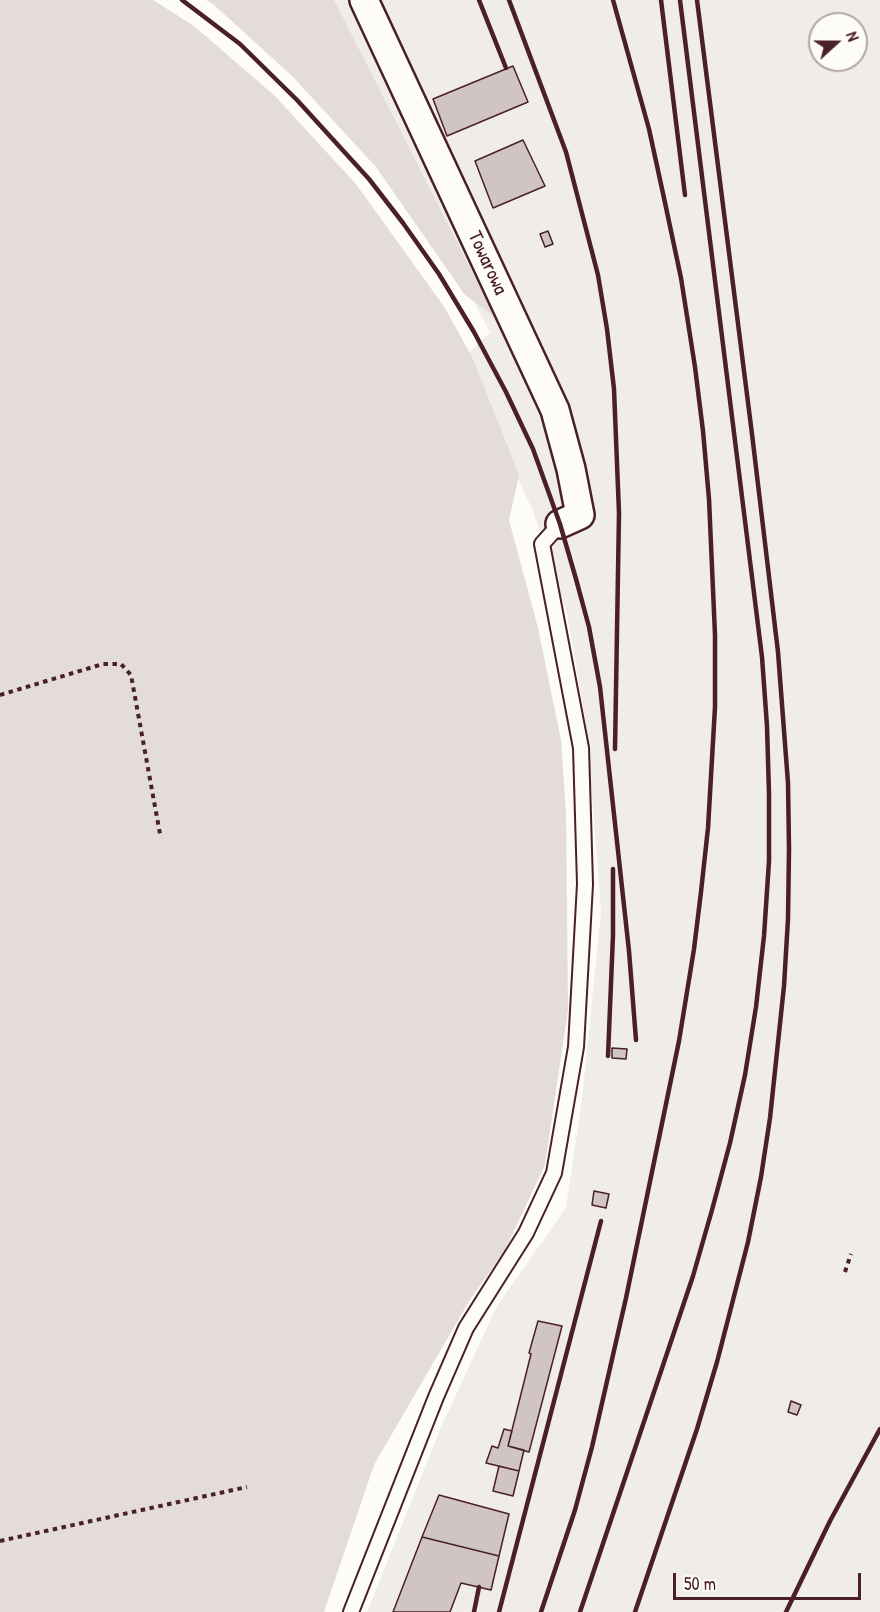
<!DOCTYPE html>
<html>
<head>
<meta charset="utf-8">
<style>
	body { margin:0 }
	#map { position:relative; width:880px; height:1612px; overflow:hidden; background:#fdfcf7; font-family:"Patrick Hand",sans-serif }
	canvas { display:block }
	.north { position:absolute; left:808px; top:12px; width:60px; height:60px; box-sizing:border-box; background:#fdfcf7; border:2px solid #b5a4a5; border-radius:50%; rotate:69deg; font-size:16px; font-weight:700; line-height:24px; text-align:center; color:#4a1f2b }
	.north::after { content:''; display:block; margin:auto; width:21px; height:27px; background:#4a1f2b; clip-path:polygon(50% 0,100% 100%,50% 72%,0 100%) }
	.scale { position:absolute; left:673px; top:1573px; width:188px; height:27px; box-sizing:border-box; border:3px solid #4a1f2b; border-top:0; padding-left:8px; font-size:18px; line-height:21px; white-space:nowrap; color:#4a1f2b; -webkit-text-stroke:4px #fdfcf7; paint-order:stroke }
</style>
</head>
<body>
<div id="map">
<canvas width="880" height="1612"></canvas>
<div class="north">N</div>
<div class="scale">50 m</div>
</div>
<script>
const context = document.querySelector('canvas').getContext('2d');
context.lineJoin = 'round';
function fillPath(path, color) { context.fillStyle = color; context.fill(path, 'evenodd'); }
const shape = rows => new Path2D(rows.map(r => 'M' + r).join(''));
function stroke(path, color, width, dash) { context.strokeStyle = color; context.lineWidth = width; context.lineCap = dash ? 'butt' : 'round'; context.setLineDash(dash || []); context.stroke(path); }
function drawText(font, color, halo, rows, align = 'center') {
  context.font = font + ' "Patrick Hand",sans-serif'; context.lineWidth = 5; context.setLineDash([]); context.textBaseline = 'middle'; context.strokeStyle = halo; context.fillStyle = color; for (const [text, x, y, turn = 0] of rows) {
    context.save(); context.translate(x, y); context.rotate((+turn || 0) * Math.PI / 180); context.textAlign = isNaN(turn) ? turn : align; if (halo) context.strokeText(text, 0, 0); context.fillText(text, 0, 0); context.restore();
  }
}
const built = shape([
	[315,0,880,0,880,1612,367,1612,442,1425,497,1306,566,1208,582,1099,601,912,587,731,567,613,533,511,463,359,490,332],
	[820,24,856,24,856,60,820,60]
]);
const green = shape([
	[0,0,153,0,194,26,275,96,356,184,445,308,473,359,519,475,509,520,538,628,561,740,566,812,568,1010,545,1165,504,1252,471,1298,374,1465,324,1612,0,1612],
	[206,0,334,0,495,317,465,295,376,167,293,77,213,4]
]);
const building = shape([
	[513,66,528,102,447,136,433,99,513,66],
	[523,140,545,186,493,208,475,161,523,140],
	[548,231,553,244,545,247,540,234,548,231],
	[612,1048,627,1049,626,1059,612,1058,612,1048],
	[594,1191,609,1194,606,1208,592,1205,594,1191],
	[538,1321,562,1326,529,1452,508,1446,531,1354,529,1353,538,1321],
	[791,1401,801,1405,797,1415,788,1412,791,1401],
	[504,1429,512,1431,508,1446,524,1450,519,1471,486,1463,492,1446,498,1448,504,1429],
	[499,1466,519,1471,513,1496,493,1491,499,1466],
	[439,1495,509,1514,499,1556,422,1537,439,1495],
	[422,1537,499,1556,491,1590,461,1583,450,1612,393,1612,422,1537]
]);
const path = shape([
	[0,695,103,664,121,664,131,675,160,834],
	[845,1272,851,1254],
	[0,1541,247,1487]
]);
const lane = shape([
	[351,1612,436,1397,466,1328,526,1233,554,1173,576,1047,585,884,581,748,542,544,560,524]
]);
const street = shape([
	[364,0,555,410,571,469,580,515,560,524]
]);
const rail = shape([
	[182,0,240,44,297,100,369,179,403,223,439,274,474,332,506,392,533,449,560,524,576,579,589,627,600,687,629,951,636,1040],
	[479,0,506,68],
	[509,0,566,152,598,275,607,329,614,389,619,513,615,749],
	[661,0,685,195],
	[608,1056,613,935,613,869],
	[474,1612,479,1587],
	[499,1612,601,1221],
	[541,1612,575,1510,592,1447,626,1298,679,1041,694,949,701,892,708,828,715,707,715,635,709,499,703,431,695,367,681,278,664,198,649,129,613,0],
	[580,1612,693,1276,712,1210,730,1143,745,1075,756,1007,764,936,769,861,769,794,767,726,762,657,680,0],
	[635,1612,697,1429,717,1362,748,1242,761,1177,770,1118,784,986,788,919,789,849,788,783,778,652,752,434,697,0],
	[786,1612,830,1521,880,1429]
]);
const streetNames = [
	["Towarowa",487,263,65]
];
fillPath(built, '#f0ece8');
fillPath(green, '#e3dcda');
fillPath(building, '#d0c5c4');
stroke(building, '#4a1f2b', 1.5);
stroke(lane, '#4a1f2b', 18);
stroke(street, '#4a1f2b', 32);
stroke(path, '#4a1f2b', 4, [4.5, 4.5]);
stroke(lane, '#fdfcf7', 14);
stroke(street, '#fdfcf7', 27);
stroke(rail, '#4a1f2b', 4.5);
drawText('20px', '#4a1f2b', '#fdfcf7', streetNames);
</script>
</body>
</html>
